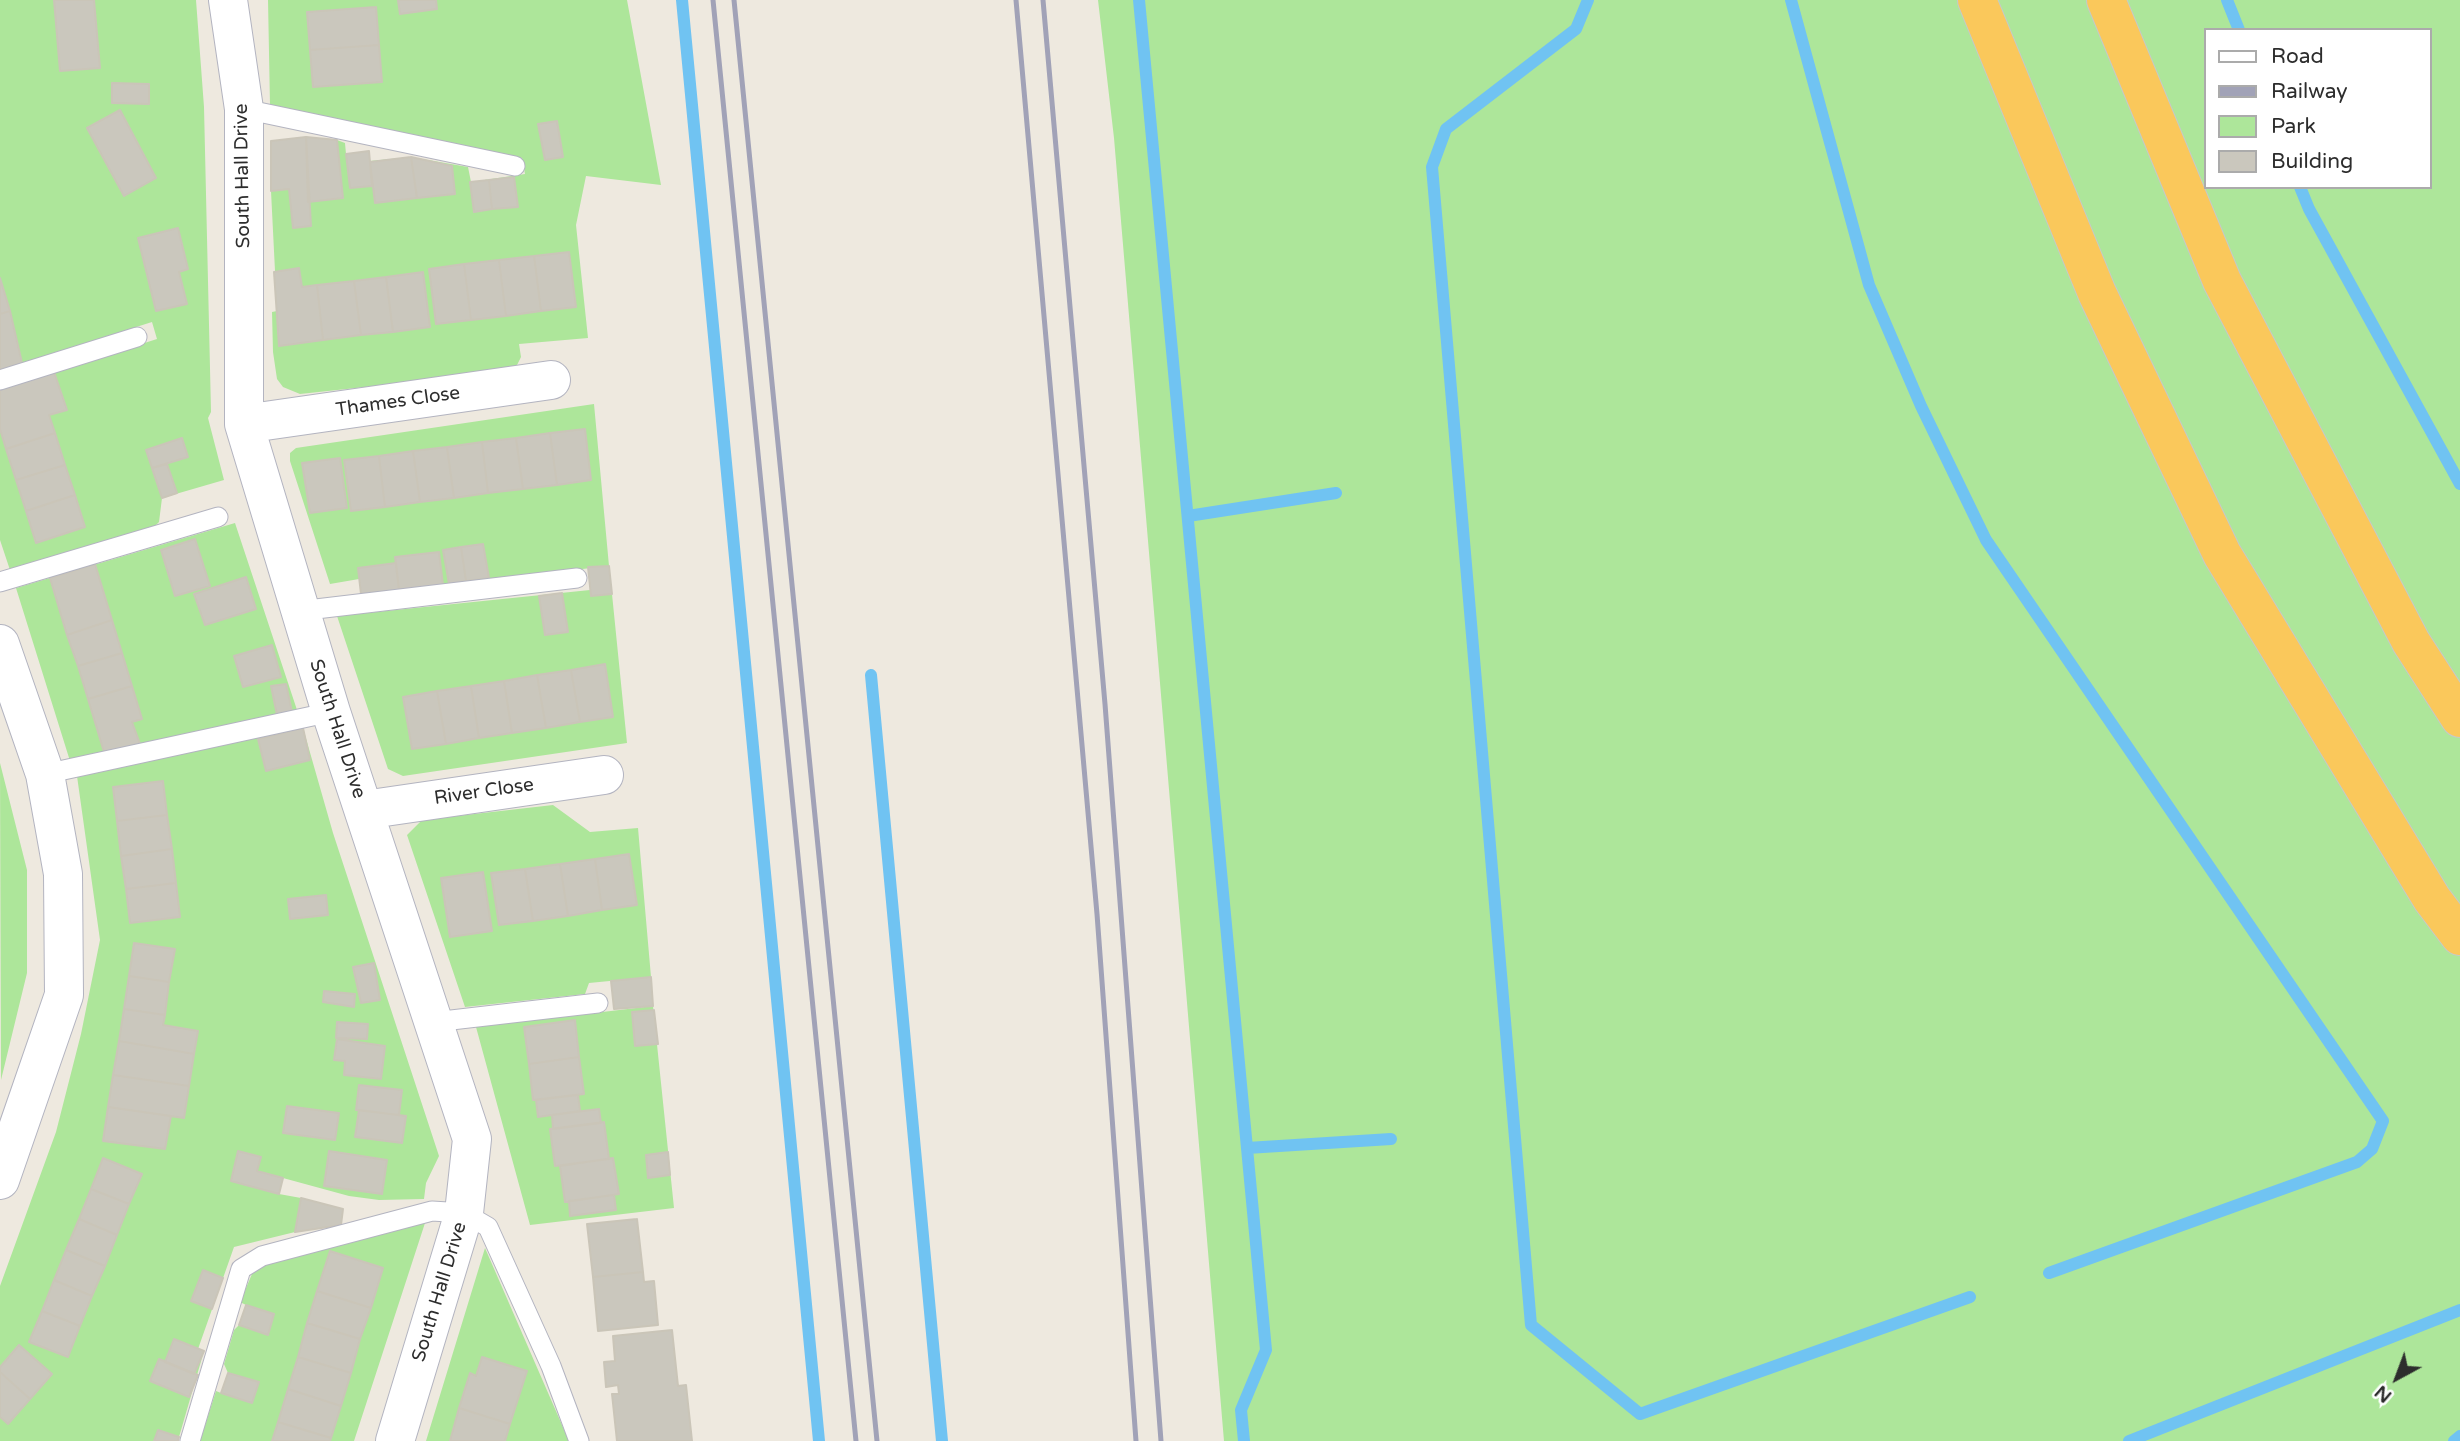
<!DOCTYPE html>
<html>
<head>
<meta charset="utf-8">
<style>
	body { margin:0 }
	#map { position:relative; width:2460px; height:1441px; overflow:hidden; background:#eee9df; font-family:"Varela Round",sans-serif }
	canvas { display:block }
	.legend { position:absolute; left:2204px; top:28px; width:228px; height:161px; box-sizing:border-box; background:#fff; border:2px solid #ababab; margin:0; padding:9px 12px; list-style:none; font-size:21px; color:#2d2d2d }
	.legend li { display:flex; align-items:center; gap:14px; height:35px }
	.legend b { width:35px; border:2px solid #ababab }
	.north { position:absolute; left:2362px; top:1343px; width:70px; height:70px; -webkit-text-stroke:5px #fff; paint-order:stroke; rotate:221deg; font-size:19px; font-weight:700; line-height:28px; text-align:center; color:#2d2d2d }
	.north::after { content:''; display:block; margin:auto; width:24px; height:32px; background:#2d2d2d; clip-path:polygon(50% 0,100% 100%,50% 72%,0 100%) }
</style>
</head>
<body>
<div id="map">
<canvas width="2460" height="1441"></canvas>
<ul class="legend">
<li><b style="height:9px;background:#fff"></b>Road</li>
<li><b style="height:9px;background:#a1a2b7"></b>Railway</li>
<li><b style="height:19px;background:#ade69a"></b>Park</li>
<li><b style="height:19px;background:#cac7bd"></b>Building</li>
</ul>
<div class="north">N</div>
</div>
<script>
const context = document.querySelector('canvas').getContext('2d');
context.lineJoin = 'round';
function fillPath(path, color) { context.fillStyle = color; context.fill(path, 'evenodd'); }
const shape = rows => new Path2D(rows.map(r => 'M' + r).join(''));
function stroke(path, color, width, dash) { context.strokeStyle = color; context.lineWidth = width; context.lineCap = dash ? 'butt' : 'round'; context.setLineDash(dash || []); context.stroke(path); }
function drawText(font, color, halo, rows, align = 'center') {
  context.font = font + ' "Varela Round",sans-serif'; context.lineWidth = 5; context.setLineDash([]); context.textBaseline = 'middle'; context.strokeStyle = halo; context.fillStyle = color; for (const [text, x, y, turn = 0] of rows) {
    context.save(); context.translate(x, y); context.rotate((+turn || 0) * Math.PI / 180); context.textAlign = isNaN(turn) ? turn : align; if (halo) context.strokeText(text, 0, 0); context.fillText(text, 0, 0); context.restore();
  }
}
const green = shape([
	[0,0,196,0,204,107,211,412,208,418,224,480,162,498,159,522,155,526,11,573,0,540,0,389,157,339,152,322,0,370],
	[268,0,627,0,661,185,586,176,576,225,588,338,519,344,521,357,514,371,300,394,283,387,277,379,273,352,272,312,277,311,271,191,337,140,345,143,346,154,369,151,370,161,411,157,468,167,471,182,525,174,522,158,270,105],
	[1098,0,2460,0,2460,1441,1224,1441,1114,138],
	[2206,30,2430,30,2430,187,2206,187],
	[594,404,609,566,361,594,359,579,330,584,290,461,290,453,296,448],
	[235,523,298,713,70,761,16,588],
	[590,590,592,596,612,594,627,743,403,776,388,769,337,616],
	[303,728,333,833,439,1156,426,1183,424,1199,379,1200,349,1196,283,1178,279,1194,301,1198,295,1232,234,1247,198,1349,204,1351,179,1437,158,1430,154,1441,0,1441,0,1286,56,1132,81,1034,100,940,77,776],
	[0,763,27,870,27,973,1,1080],
	[553,805,590,832,638,828,651,977,589,983,585,994,465,1007,407,835,422,820],
	[653,1006,674,1208,530,1225,476,1027],
	[425,1223,354,1441,200,1441,216,1391,221,1393,228,1373,224,1364,234,1330,239,1325,246,1305,240,1302,255,1267],
	[485,1248,569,1441,426,1441]
]);
const stream = shape([
	[682,0,819,1441],
	[1139,0,1266,1350,1241,1410,1244,1441],
	[1588,0,1576,29,1446,129,1432,167,1531,1325,1640,1414,1970,1297],
	[1791,0,1869,285,1921,406,1986,540,2383,1121,2372,1149,2357,1162,2049,1273],
	[2227,0,2239,30],
	[2300,187,2309,209,2460,484],
	[1188,516,1336,493],
	[871,675,942,1441],
	[1247,1148,1391,1139],
	[2129,1441,2460,1310],
	[2454,1441,2460,1436]
]);
const building = shape([
	[54,0,94,0,100,68,60,71,54,0],
	[398,0,436,0,437,9,400,14,398,0],
	[376,7,379,45,310,50,307,12,376,7],
	[379,45,382,82,313,87,310,50,379,45],
	[112,83,149,84,149,104,112,103,112,83],
	[120,110,156,178,124,196,87,128,120,110],
	[557,121,563,157,545,160,538,124,557,121],
	[306,137,311,226,293,228,289,189,271,191,271,141,306,137],
	[306,137,337,140,343,198,308,202,306,137],
	[369,151,372,186,350,188,346,154,369,151],
	[411,157,417,198,375,203,370,162,411,157],
	[411,157,452,166,455,194,417,198,411,157],
	[514,177,518,207,492,209,489,180,514,177],
	[489,180,492,209,474,212,470,182,489,180],
	[178,228,188,269,179,272,187,304,156,311,138,238,178,228],
	[569,252,576,307,541,311,534,256,569,252],
	[534,256,541,311,506,316,499,260,534,256],
	[499,260,506,316,471,320,464,264,499,260],
	[464,264,471,320,436,324,429,269,464,264],
	[299,268,302,287,317,285,323,340,279,346,274,272,299,268],
	[423,272,430,327,393,332,386,277,423,272],
	[386,277,393,332,361,335,354,281,386,277],
	[0,278,10,311,0,314,0,278],
	[354,281,361,335,323,340,317,285,354,281],
	[10,311,22,363,0,370,0,314,10,311],
	[54,372,67,410,49,415,55,433,6,449,0,429,0,389,54,372],
	[585,429,591,480,557,485,550,433,585,429],
	[55,433,65,465,16,480,6,449,55,433],
	[550,433,557,485,523,489,516,438,550,433],
	[182,438,188,457,152,468,146,450,182,438],
	[516,438,523,489,488,493,482,442,516,438],
	[482,442,488,493,454,498,447,447,482,442],
	[447,447,454,498,420,502,413,451,447,447],
	[413,451,420,502,385,507,379,456,413,451],
	[379,456,385,507,351,511,344,460,379,456],
	[340,458,347,508,310,513,302,463,340,458],
	[167,464,177,493,162,498,152,468,167,464],
	[65,465,75,495,26,511,16,480,65,465],
	[75,495,85,527,36,543,26,511,75,495],
	[195,539,210,586,175,596,161,550,195,539],
	[483,544,489,578,466,581,461,547,483,544],
	[461,547,466,581,449,584,443,550,461,547],
	[439,552,443,585,399,590,395,557,439,552],
	[396,563,399,590,361,594,358,568,396,563],
	[95,564,112,620,67,635,50,578,95,564],
	[609,566,612,594,591,596,588,567,609,566],
	[246,577,256,609,205,625,194,594,246,577],
	[562,593,568,632,545,635,539,596,562,593],
	[112,620,122,653,78,666,67,635,112,620],
	[272,645,281,677,243,687,234,656,272,645],
	[122,653,132,686,88,699,78,666,122,653],
	[605,664,613,717,580,722,571,670,605,664],
	[571,670,580,722,546,728,537,675,571,670],
	[537,675,546,728,512,733,504,681,537,675],
	[504,681,512,733,479,738,471,686,504,681],
	[286,684,292,712,277,715,271,686,286,684],
	[132,686,142,719,132,722,140,744,104,752,88,699,132,686],
	[471,686,479,738,446,744,437,691,471,686],
	[437,691,446,744,412,749,403,697,437,691],
	[303,728,310,760,266,771,258,739,303,728],
	[163,781,167,815,117,821,113,787,163,781],
	[167,815,172,849,121,856,117,821,167,815],
	[172,849,176,883,126,889,121,856,172,849],
	[629,854,637,905,602,910,595,859,629,854],
	[595,859,602,910,568,916,560,864,595,859],
	[560,864,568,916,533,921,525,869,560,864],
	[525,869,533,921,499,925,491,873,525,869],
	[483,872,492,931,450,937,441,878,483,872],
	[176,883,180,917,130,923,126,889,176,883],
	[326,895,328,915,290,919,288,899,326,895],
	[134,943,175,949,169,982,129,976,134,943],
	[374,963,380,1000,361,1003,353,967,374,963],
	[129,976,169,982,165,1015,124,1009,129,976],
	[651,977,653,1006,614,1009,611,981,651,977],
	[324,991,355,994,354,1007,323,1002,324,991],
	[124,1009,165,1015,163,1025,198,1031,194,1054,119,1041,124,1009],
	[654,1010,658,1044,635,1046,632,1012,654,1010],
	[575,1020,579,1057,529,1064,524,1027,575,1020],
	[337,1022,368,1024,367,1039,336,1038,337,1022],
	[337,1039,385,1046,381,1079,344,1075,345,1061,334,1060,337,1039],
	[119,1041,194,1054,189,1086,113,1075,119,1041],
	[579,1057,584,1094,533,1100,529,1064,579,1057],
	[113,1075,189,1086,184,1118,108,1107,113,1075],
	[359,1085,402,1090,399,1115,356,1110,359,1085],
	[578,1095,580,1111,538,1117,536,1100,578,1095],
	[287,1106,339,1113,335,1140,283,1133,287,1106],
	[108,1107,171,1116,165,1149,103,1141,108,1107],
	[599,1109,601,1123,553,1129,552,1115,599,1109],
	[359,1110,406,1116,402,1143,355,1137,359,1110],
	[604,1122,609,1159,555,1166,550,1129,604,1122],
	[238,1151,261,1157,257,1171,283,1178,279,1194,231,1181,238,1151],
	[329,1151,387,1160,382,1194,324,1186,329,1151],
	[668,1152,670,1175,648,1178,646,1155,668,1152],
	[103,1158,142,1174,129,1204,91,1189,103,1158],
	[613,1158,619,1194,565,1202,560,1166,613,1158],
	[91,1189,129,1204,117,1235,79,1219,91,1189],
	[614,1195,616,1210,570,1216,569,1201,614,1195],
	[301,1198,343,1209,341,1225,295,1232,301,1198],
	[79,1219,117,1235,105,1266,66,1250,79,1219],
	[637,1219,643,1272,593,1277,587,1224,637,1219],
	[66,1250,105,1266,92,1296,54,1280,66,1250],
	[330,1251,383,1268,371,1308,317,1291,330,1251],
	[203,1270,223,1278,212,1309,191,1301,203,1270],
	[643,1272,644,1282,654,1281,658,1325,598,1331,593,1277,643,1272],
	[54,1280,92,1296,80,1326,42,1311,54,1280],
	[317,1291,371,1308,360,1339,307,1323,317,1291],
	[246,1305,274,1314,268,1335,239,1325,246,1305],
	[42,1311,80,1326,68,1357,29,1342,42,1311],
	[307,1323,360,1339,351,1373,298,1357,307,1323],
	[672,1330,678,1386,686,1385,692,1441,617,1441,612,1394,619,1394,618,1385,606,1387,604,1362,615,1361,613,1336,672,1330],
	[174,1339,204,1351,194,1374,165,1362,174,1339],
	[19,1345,52,1374,30,1399,0,1372,0,1367,19,1345],
	[298,1357,351,1373,341,1406,288,1389,298,1357],
	[482,1357,527,1371,510,1424,459,1408,470,1373,476,1376,482,1357],
	[159,1359,198,1375,189,1397,150,1381,159,1359],
	[0,1372,30,1399,8,1424,0,1417,0,1372],
	[228,1373,259,1382,252,1403,221,1393,228,1373],
	[288,1389,341,1406,331,1438,278,1422,288,1389],
	[459,1408,510,1424,505,1441,450,1441,459,1408],
	[278,1422,331,1438,330,1441,272,1441,278,1422],
	[158,1430,179,1437,178,1441,154,1441,158,1430]
]);
const service = shape([
	[244,109,515,166],
	[0,380,137,337],
	[0,582,218,517],
	[299,611,577,578],
	[45,774,331,712],
	[434,1022,598,1003],
	[190,1441,241,1269,262,1256,432,1211,464,1213,488,1227,551,1366,579,1441]
]);
const minor = shape([
	[228,0,244,109,244,424,331,712,472,1139,464,1213,395,1441],
	[244,424,551,380],
	[0,644,45,774,63,874,64,995,0,1180],
	[364,810,604,775]
]);
const trunk = shape([
	[1977,0,2097,293,2222,554,2432,899,2460,936],
	[2106,0,2222,281,2411,642,2460,718]
]);
const rail = shape([
	[713,0,856,1441],
	[734,0,877,1441],
	[1016,0,1097,914,1136,1441],
	[1043,0,1105,704,1161,1441]
]);
const streetNames = [
	["South Hall Drive",243,176,-91],
	["Thames Close",398,402,-8],
	["South Hall Drive",337,729,72],
	["River Close",484,792,-8],
	["South Hall Drive",440,1292,-73]
];
fillPath(green, '#ade69a');
stroke(stream, '#70c3f2', 12);
fillPath(building, '#cac7bd');
stroke(building, '#cac5b8', 2);
stroke(service, '#b3b4c0', 21);
stroke(minor, '#b3b4c0', 40);
stroke(trunk, '#c8c8c8', 40);
stroke(service, '#fff', 19);
stroke(minor, '#fff', 38);
stroke(trunk, '#fac85b', 38);
stroke(rail, '#a1a2b7', 5);
drawText('19px', '#2d2d2d', '#fff', streetNames);
</script>
</body>
</html>
